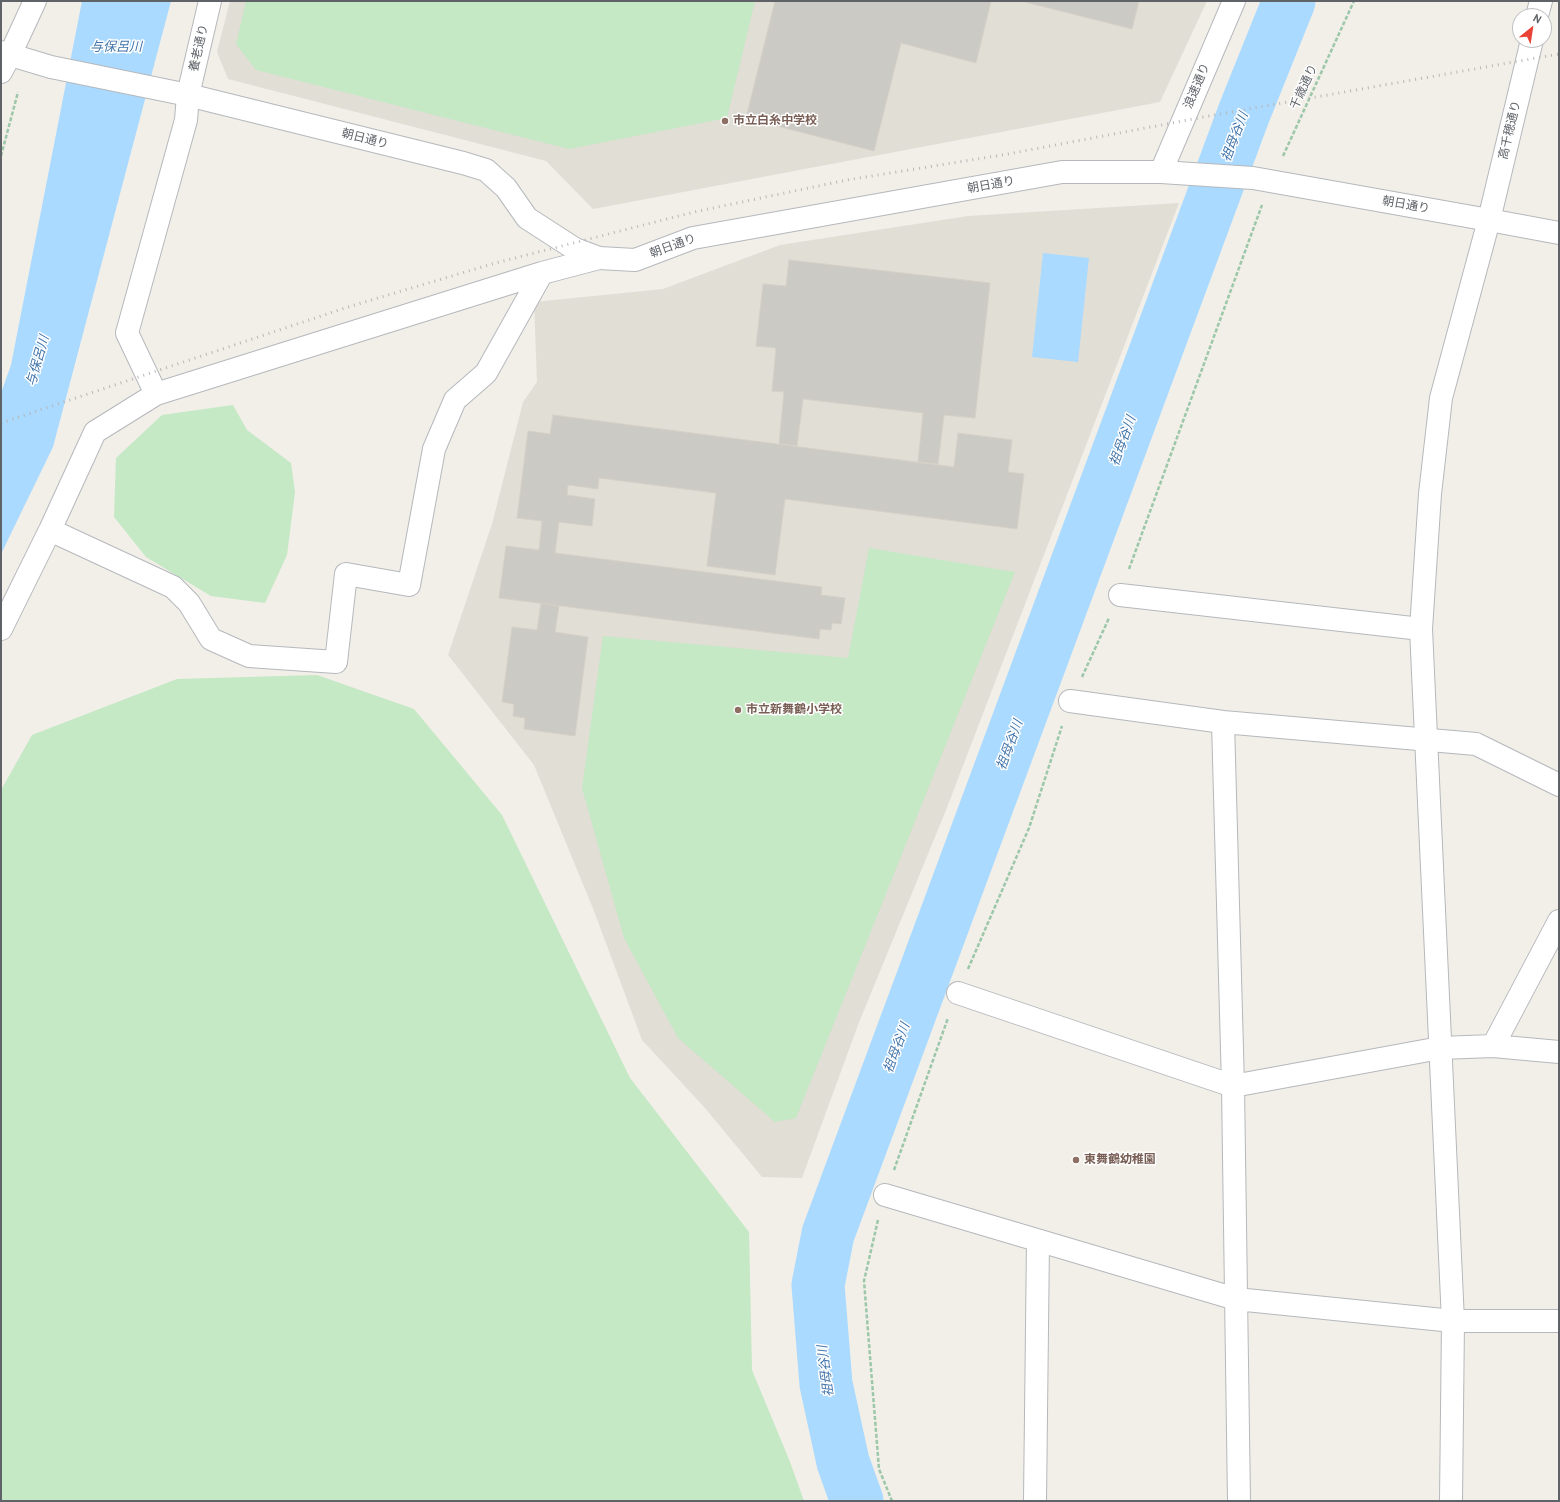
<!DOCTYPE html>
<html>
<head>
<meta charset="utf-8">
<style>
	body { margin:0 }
	#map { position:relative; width:1560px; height:1502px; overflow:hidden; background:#f1efe8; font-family:"PT Sans",sans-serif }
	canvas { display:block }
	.frame { position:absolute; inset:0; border:2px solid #5f6368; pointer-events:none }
	.north { position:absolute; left:1512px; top:8px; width:40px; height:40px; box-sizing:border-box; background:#fff; border:1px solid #bfc1c3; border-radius:50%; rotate:30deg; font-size:11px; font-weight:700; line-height:16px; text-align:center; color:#5f6368 }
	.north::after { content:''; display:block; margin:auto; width:14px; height:18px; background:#ea4335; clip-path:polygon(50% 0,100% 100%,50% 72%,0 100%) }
</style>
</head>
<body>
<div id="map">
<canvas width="1560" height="1502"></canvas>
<div class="frame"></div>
<div class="north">N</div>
</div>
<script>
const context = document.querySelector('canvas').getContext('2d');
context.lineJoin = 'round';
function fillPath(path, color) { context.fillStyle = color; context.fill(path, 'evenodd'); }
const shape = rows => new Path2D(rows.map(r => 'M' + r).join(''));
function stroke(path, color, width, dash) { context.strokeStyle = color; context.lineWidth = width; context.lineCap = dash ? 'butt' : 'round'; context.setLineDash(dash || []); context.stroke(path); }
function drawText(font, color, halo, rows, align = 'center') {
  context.font = font + ' "PT Sans","Noto Sans JP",sans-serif'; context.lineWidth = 3; context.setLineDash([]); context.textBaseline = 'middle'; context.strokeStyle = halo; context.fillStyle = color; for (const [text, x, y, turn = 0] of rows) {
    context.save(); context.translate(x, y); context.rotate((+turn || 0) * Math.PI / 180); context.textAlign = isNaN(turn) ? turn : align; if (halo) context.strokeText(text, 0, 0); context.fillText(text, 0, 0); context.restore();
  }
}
const education = shape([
	[230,1,1207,1,1160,102,593,209,546,161,228,79,217,52],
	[1179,203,946,810,858,1025,802,1178,762,1177,705,1108,642,1040,594,911,534,765,448,655,492,524,523,402,537,382,534,302,663,289,780,245,968,216]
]);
const green = shape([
	[246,1,755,1,727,118,569,149,256,70,236,44],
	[233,405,247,430,291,463,295,492,287,555,265,603,211,596,146,557,114,517,116,458,162,415],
	[869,548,1015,572,796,1118,775,1122,678,1038,624,938,582,788,603,636,848,658],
	[317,675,414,709,502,815,630,1078,749,1232,752,1370,790,1462,804,1501,1,1501,1,790,32,735,177,679]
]);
const water = shape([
	[82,1,171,1,53,447,1,554,1,393,11,365],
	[1043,253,1089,258,1078,362,1032,357]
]);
const river = shape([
	[857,1501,843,1462,826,1384,818,1285,828,1234,1244,113,1289,1]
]);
const building = shape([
	[775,1,991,1,976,63,901,43,874,151,746,118,775,1],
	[1021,1,1139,1,1132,29,1021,1],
	[789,260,990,283,975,418,944,415,938,464,918,462,923,413,803,399,797,446,779,444,784,392,772,391,776,348,756,346,763,284,786,286,789,260],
	[553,415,954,467,958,433,1012,440,1008,472,1024,474,1017,529,785,499,775,575,707,566,716,493,599,478,598,489,568,485,567,495,595,499,592,526,559,522,555,553,822,587,821,595,845,598,841,624,832,623,831,630,820,629,819,639,499,598,506,546,539,550,542,521,517,518,528,431,550,434,553,415],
	[541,603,559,606,555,632,588,637,575,736,524,729,525,718,513,716,514,704,502,702,512,627,537,630,541,603]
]);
const path = shape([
	[1,156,18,92],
	[1283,156,1354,1],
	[1129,569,1262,205],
	[1082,677,1109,618],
	[968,969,1029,828,1062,726],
	[894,1170,948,1018],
	[878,1220,864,1281,879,1469,892,1501]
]);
const minor = shape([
	[10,55,35,1],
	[1161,172,1234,1],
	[1489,220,1559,233],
	[156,394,542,273,599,258],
	[50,530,173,587,189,603,211,639,249,656,336,662,346,574,409,585,434,449,455,400,486,373,542,273],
	[1120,595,1421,629],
	[1,629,50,530,95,432,156,394,127,333,186,120,188,95,210,1],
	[1070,701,1223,722,1476,744,1559,785],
	[1223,722,1233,1086,1239,1501],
	[958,993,1233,1086,1440,1048,1493,1046,1559,1052],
	[1493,1046,1559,921],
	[885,1195,1236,1299,1453,1321,1559,1321],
	[1035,1501,1038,1241]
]);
const tertiary = shape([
	[1537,16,1541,1],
	[1,52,51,67,188,95,463,163,486,170,506,188,527,218,575,249,599,258,635,260,693,238,1062,172,1161,172,1253,178,1489,220],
	[1,72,10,55],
	[1451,1501,1453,1321,1421,629,1430,494,1441,398,1489,220,1532,40]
]);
const rail = shape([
	[1,423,348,307,492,264,694,212,847,180,1008,154,1209,116,1559,54]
]);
const markers = [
	[725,121,4,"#8d6e63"],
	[738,710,4,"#8d6e63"],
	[1076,1160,4,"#8d6e63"]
];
const streetNames = [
	["養老通り",199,48,-77],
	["浪速通り",1197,86,-67],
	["千歳通り",1304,87,-65],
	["高千穂通り",1510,130,-77],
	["朝日通り",365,139,14],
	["朝日通り",991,185,-10],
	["朝日通り",1406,205,10],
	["朝日通り",673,246,-20]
];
const educationNames = [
	["市立白糸中学校",733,121],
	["市立新舞鶴小学校",746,710],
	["東舞鶴幼稚園",1084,1160]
];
const waterNames = [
	["与保呂川",116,47],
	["祖母谷川",1235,137,-69],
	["与保呂川",38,361,-74],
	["祖母谷川",1123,441,-70],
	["祖母谷川",1010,745,-70],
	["祖母谷川",897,1048,-70],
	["祖母谷川",826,1371,-97]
];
fillPath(education, '#e1ded6');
fillPath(green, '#c5e8c5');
fillPath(water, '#aadaff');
stroke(river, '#aadaff', 53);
fillPath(building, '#cccac5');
stroke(building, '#d6d1c6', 1);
stroke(minor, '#b5b8bc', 24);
stroke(tertiary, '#b5b8bc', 24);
stroke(path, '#9cc7a9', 2.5, [4, 2]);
stroke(minor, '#fff', 22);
stroke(tertiary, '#fff', 22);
stroke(rail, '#b6b7b8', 3, [1, 5]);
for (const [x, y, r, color] of markers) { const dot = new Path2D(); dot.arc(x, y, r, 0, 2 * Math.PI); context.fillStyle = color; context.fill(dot); stroke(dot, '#fff', 1.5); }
drawText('12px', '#5f6368', '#fff', streetNames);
drawText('bold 12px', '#785e54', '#fff', educationNames, 'left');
drawText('italic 13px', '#4174aa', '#fff', waterNames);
</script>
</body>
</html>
